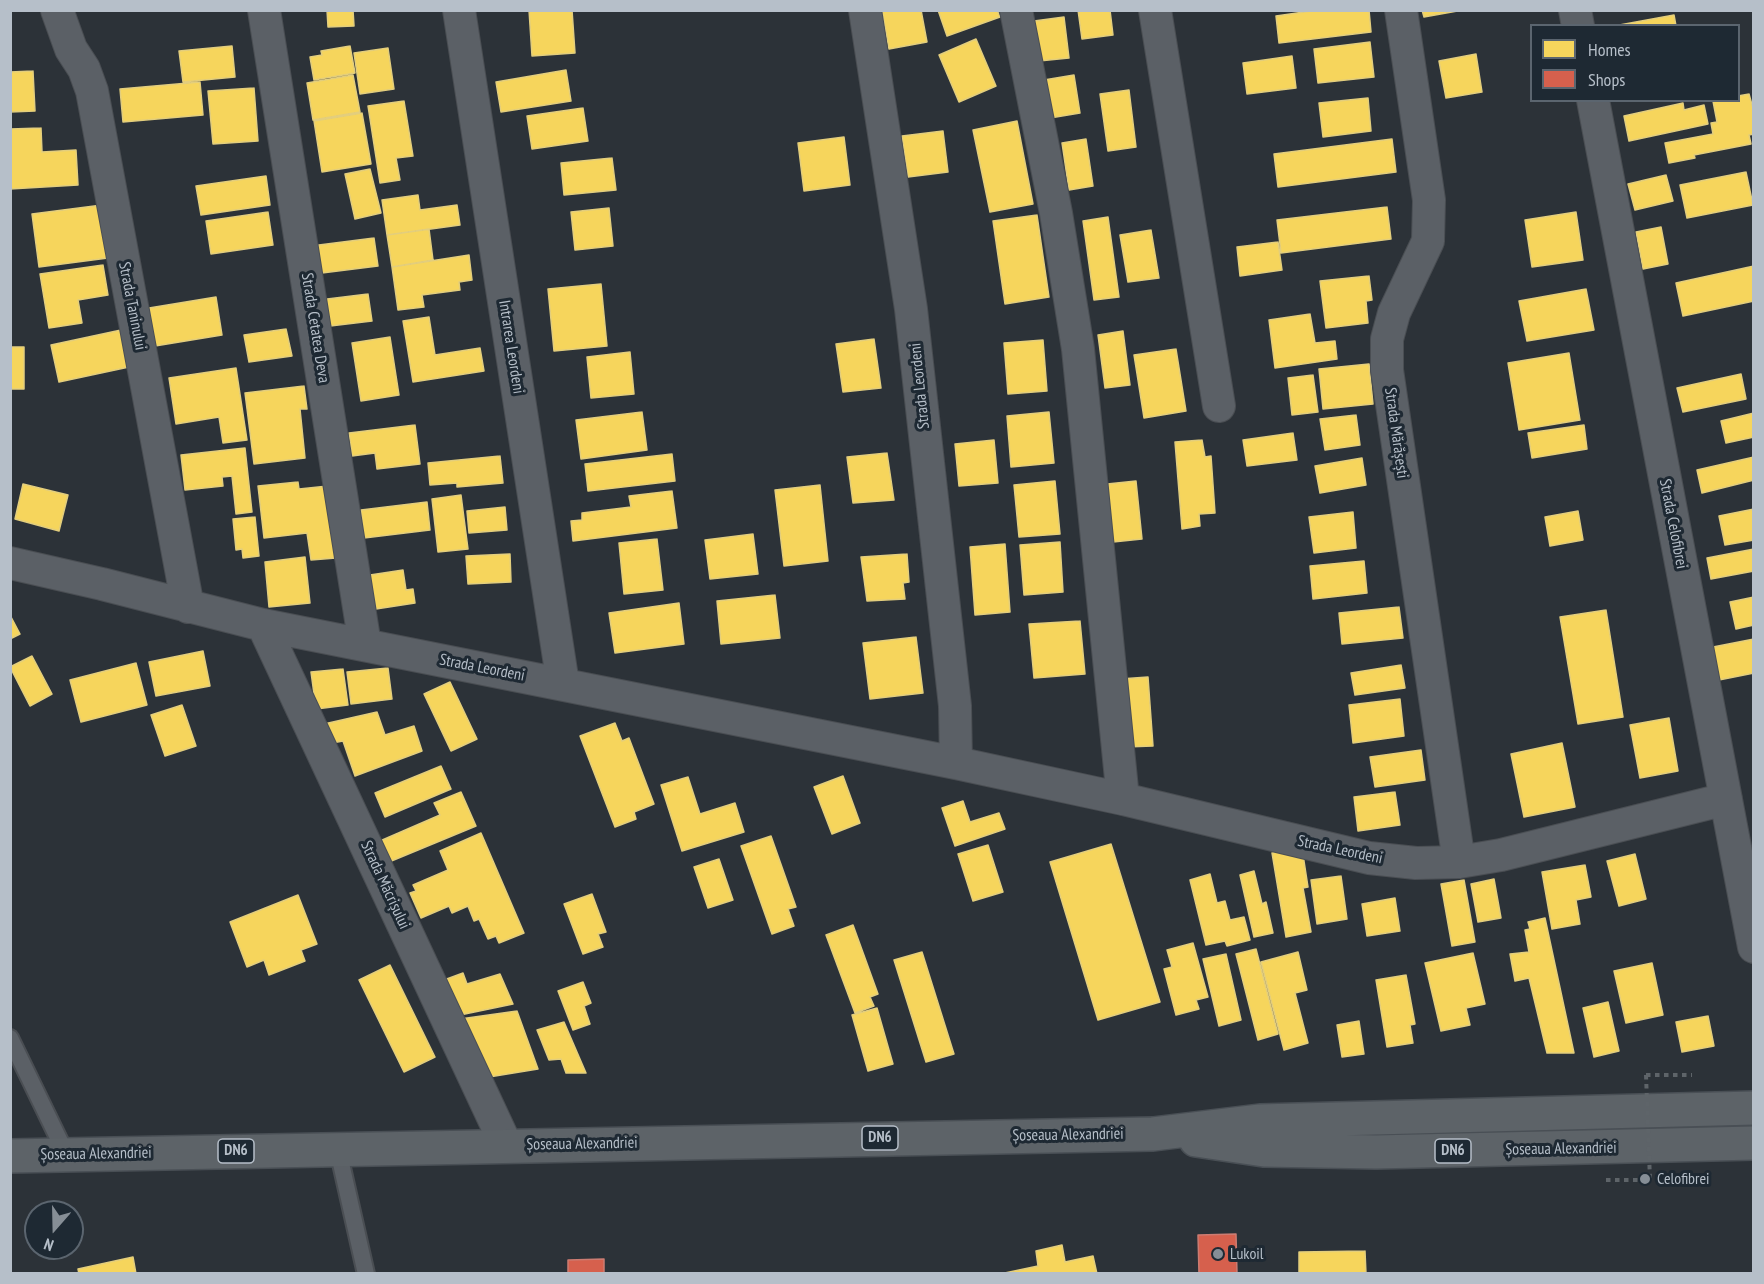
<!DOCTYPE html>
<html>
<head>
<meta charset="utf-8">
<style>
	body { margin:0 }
	#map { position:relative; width:1764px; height:1284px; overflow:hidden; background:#2c3238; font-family:"PT Sans Narrow",sans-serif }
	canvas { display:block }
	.frame { position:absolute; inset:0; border:12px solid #b6bfc9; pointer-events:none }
	.legend { position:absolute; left:1530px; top:24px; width:210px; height:78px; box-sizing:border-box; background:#1e2933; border:2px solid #5b656f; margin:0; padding:8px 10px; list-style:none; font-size:18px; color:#b6bfc9 }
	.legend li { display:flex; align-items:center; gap:12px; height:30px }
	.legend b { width:30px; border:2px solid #5b656f }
	.north { position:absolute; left:24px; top:1200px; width:60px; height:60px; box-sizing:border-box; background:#1e2933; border:2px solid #5b656f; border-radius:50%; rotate:200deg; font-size:16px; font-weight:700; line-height:24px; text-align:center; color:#b6bfc9 }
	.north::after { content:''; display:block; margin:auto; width:21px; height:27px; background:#868e96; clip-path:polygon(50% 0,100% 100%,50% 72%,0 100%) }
</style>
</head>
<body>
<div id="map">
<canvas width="1764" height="1284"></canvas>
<div class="frame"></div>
<ul class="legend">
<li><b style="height:16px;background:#f6d55c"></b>Homes</li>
<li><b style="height:16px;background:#d6604d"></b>Shops</li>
</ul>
<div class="north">N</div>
</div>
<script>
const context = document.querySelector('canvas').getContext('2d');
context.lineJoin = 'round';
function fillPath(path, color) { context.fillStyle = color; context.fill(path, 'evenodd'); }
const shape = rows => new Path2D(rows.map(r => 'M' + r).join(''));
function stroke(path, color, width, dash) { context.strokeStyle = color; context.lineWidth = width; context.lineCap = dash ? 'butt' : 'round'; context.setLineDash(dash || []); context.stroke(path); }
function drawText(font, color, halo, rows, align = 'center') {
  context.font = font + ' "PT Sans Narrow",sans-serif'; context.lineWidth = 6; context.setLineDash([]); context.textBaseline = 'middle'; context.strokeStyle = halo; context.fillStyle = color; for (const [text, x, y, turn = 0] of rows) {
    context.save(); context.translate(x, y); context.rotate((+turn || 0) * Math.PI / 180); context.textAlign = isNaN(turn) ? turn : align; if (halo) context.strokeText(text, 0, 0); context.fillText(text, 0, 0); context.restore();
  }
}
const homes = shape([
	[327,10,353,10,354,26,328,27,327,10],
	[529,10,572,10,575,53,532,56,529,10],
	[882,10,921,10,927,42,889,49,882,10],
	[938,10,997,10,1000,17,947,36,938,10],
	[1078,10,1110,10,1113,35,1082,39,1078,10],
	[1318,10,1369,10,1371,32,1279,43,1276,16,1318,10],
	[1422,10,1463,10,1424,17,1422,10],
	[1674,15,1676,26,1614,26,1674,15],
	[1064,17,1069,58,1039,61,1034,21,1064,17],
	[976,39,996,86,959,102,939,55,976,39],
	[1370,42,1374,77,1318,83,1314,49,1370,42],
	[232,46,235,77,183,82,179,51,232,46],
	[350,46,355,73,314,80,310,57,322,55,321,51,350,46],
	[388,48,394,89,360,94,354,53,388,48],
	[1476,54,1482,92,1446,98,1439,61,1476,54],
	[1292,56,1296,88,1247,94,1243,63,1292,56],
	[566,70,571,101,501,112,496,82,566,70],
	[33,71,35,111,10,112,10,72,33,71],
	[353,75,360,112,313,120,307,83,353,75],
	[1074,75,1080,113,1044,119,1038,81,1074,75],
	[200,82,203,115,123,122,120,89,200,82],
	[254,88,258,141,213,144,208,91,254,88],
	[1129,90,1136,147,1108,151,1100,94,1129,90],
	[1749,94,1754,112,1754,134,1749,135,1751,144,1694,155,1695,158,1669,163,1665,143,1713,134,1711,123,1717,122,1713,101,1738,100,1738,96,1749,94],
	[1368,98,1371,131,1323,137,1319,103,1368,98],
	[404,101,413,156,396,158,400,180,380,183,368,106,404,101],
	[1683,103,1684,110,1704,105,1708,124,1629,141,1624,116,1683,103],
	[583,108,588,141,532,149,527,116,583,108],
	[362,113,371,164,322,172,314,121,362,113],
	[1017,121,1033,204,990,212,973,130,1017,121],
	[41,128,42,152,76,150,78,185,10,189,10,129,41,128],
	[943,131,948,172,908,177,902,136,943,131],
	[844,137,850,185,804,191,798,143,844,137],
	[1086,139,1093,186,1069,190,1062,143,1086,139],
	[1392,139,1396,172,1278,187,1274,154,1392,139],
	[612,158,616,190,564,195,561,163,612,158],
	[370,169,381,213,355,219,345,174,370,169],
	[1746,172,1753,205,1687,218,1680,185,1746,172],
	[1666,175,1673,201,1635,210,1628,184,1666,175],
	[266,176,270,205,201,215,196,186,266,176],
	[418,195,420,210,457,205,460,225,387,235,382,200,418,195],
	[102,205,108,258,39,267,32,214,102,205],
	[1387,207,1391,239,1281,253,1277,220,1387,207],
	[609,208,613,246,575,250,571,212,609,208],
	[268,212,273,245,211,254,206,221,268,212],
	[1576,212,1583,260,1532,267,1525,220,1576,212],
	[1037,215,1049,297,1005,304,993,221,1037,215],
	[1108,217,1119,297,1094,300,1083,221,1108,217],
	[1661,227,1668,264,1643,269,1636,232,1661,227],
	[429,229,433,260,392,267,387,235,429,229],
	[1151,230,1159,278,1128,282,1120,235,1151,230],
	[374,238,378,266,314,274,311,246,374,238],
	[1278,242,1282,270,1240,276,1237,247,1278,242],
	[469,255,472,280,459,282,460,290,422,295,424,307,398,310,392,267,469,255],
	[103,265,108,295,78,300,82,323,49,328,40,274,103,265],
	[1754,266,1754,301,1683,316,1676,283,1754,266],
	[1369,276,1372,300,1366,301,1368,323,1326,328,1320,281,1369,276],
	[601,284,607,346,554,351,548,289,601,284],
	[1586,289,1594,330,1527,341,1519,301,1586,289],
	[368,294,372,321,322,327,319,300,368,294],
	[216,297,222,335,155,346,149,308,216,297],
	[1310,314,1315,343,1335,341,1337,359,1275,368,1269,320,1310,314],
	[429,317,435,355,480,348,484,371,413,382,403,321,429,317],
	[286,329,292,356,249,362,244,335,286,329],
	[121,330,129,367,59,382,51,345,121,330],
	[1123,331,1130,385,1105,388,1098,335,1123,331],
	[390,337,399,395,361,401,352,343,390,337],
	[874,339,881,388,843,392,836,344,874,339],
	[1043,340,1047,391,1008,394,1004,343,1043,340],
	[10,347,24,347,24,389,10,389,10,347],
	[1176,349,1186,411,1144,418,1134,355,1176,349],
	[630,352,634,394,591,398,587,357,630,352],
	[1569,353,1580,420,1519,430,1508,363,1569,353],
	[1369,364,1373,404,1323,409,1319,369,1369,364],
	[236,368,247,440,223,443,219,417,176,424,169,378,236,368],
	[1741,374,1746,399,1683,412,1677,388,1741,374],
	[1313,375,1318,412,1292,415,1288,378,1313,375],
	[304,386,307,409,300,409,305,458,254,464,245,393,304,386],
	[642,412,647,450,581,459,576,420,642,412],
	[1049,412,1054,463,1011,467,1007,416,1049,412],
	[1754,413,1754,437,1726,443,1721,421,1754,413],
	[1356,415,1360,445,1325,450,1320,419,1356,415],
	[415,425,420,464,377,469,375,453,352,456,349,433,415,425],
	[1584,425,1587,449,1532,458,1528,433,1584,425],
	[1293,433,1297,460,1247,466,1243,440,1293,433],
	[994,440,998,483,959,486,955,444,994,440],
	[1202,440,1205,457,1211,456,1215,513,1199,514,1200,526,1182,529,1175,442,1202,440],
	[245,448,252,512,236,514,232,476,222,477,223,486,185,490,181,455,245,448],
	[887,453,894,500,853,503,847,457,887,453],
	[672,454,675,481,588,491,585,464,672,454],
	[500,456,503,483,457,487,457,483,430,485,428,463,500,456],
	[1754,457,1754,480,1702,493,1697,470,1754,457],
	[1362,458,1366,485,1320,493,1315,466,1362,458],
	[1055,481,1060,534,1019,537,1014,485,1055,481],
	[1136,481,1142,539,1113,542,1107,484,1136,481],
	[298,482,299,489,328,486,336,558,311,560,307,533,264,538,258,486,298,482],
	[23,484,68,495,59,531,15,519,23,484],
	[820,485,828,561,784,566,775,490,820,485],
	[672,491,677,528,573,541,571,521,582,520,582,513,631,507,629,496,672,491],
	[461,495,468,549,438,552,432,499,461,495],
	[427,502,430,530,364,538,361,510,427,502],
	[505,507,507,530,469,533,467,511,505,507],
	[1754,509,1754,540,1725,545,1719,516,1754,509],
	[1578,511,1583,540,1550,546,1545,517,1578,511],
	[1353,512,1356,548,1314,553,1309,517,1353,512],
	[255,517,259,556,243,558,242,549,236,550,233,519,255,517],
	[753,534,758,574,710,579,705,540,753,534],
	[657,539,663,590,624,594,619,543,657,539],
	[1060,542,1063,592,1024,595,1020,545,1060,542],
	[1005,544,1010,612,975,615,970,547,1005,544],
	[1754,549,1754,571,1711,579,1707,558,1754,549],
	[510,554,511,582,468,584,466,556,510,554],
	[907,554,909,582,903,583,905,599,867,601,861,557,907,554],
	[305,557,310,603,269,607,265,562,305,557],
	[1364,561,1367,593,1313,599,1310,566,1364,561],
	[403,570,406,590,413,589,415,603,376,609,370,575,403,570],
	[775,595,780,638,721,644,717,601,775,595],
	[1754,597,1754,625,1736,629,1730,602,1754,597],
	[679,603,684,644,615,653,609,613,679,603],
	[1399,607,1403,638,1342,644,1339,613,1399,607],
	[1606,610,1623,717,1578,724,1560,617,1606,610],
	[10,615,20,634,10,639,10,615],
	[1080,621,1085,674,1034,678,1029,624,1080,621],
	[916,637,923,693,870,699,863,643,916,637],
	[1754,639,1754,673,1719,680,1713,647,1754,639],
	[203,651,210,686,156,696,149,662,203,651],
	[32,656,52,694,30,706,10,667,32,656],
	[136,663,147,705,81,722,70,680,136,663],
	[1401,665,1405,688,1355,695,1351,673,1401,665],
	[388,668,392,699,351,704,347,672,388,668],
	[343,669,348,705,316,709,311,672,343,669],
	[1148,677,1153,746,1125,747,1120,679,1148,677],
	[450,682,477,739,451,751,424,694,450,682],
	[1400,699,1404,736,1353,743,1349,705,1400,699],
	[182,705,196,746,165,756,151,715,182,705],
	[377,712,385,735,414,726,422,751,355,776,343,741,332,743,324,724,377,712],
	[1669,718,1678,771,1640,778,1630,725,1669,718],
	[615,723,622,741,629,738,654,804,634,812,636,819,615,827,580,736,615,723],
	[1562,743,1575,807,1524,817,1511,754,1562,743],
	[1421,750,1425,780,1375,787,1370,757,1421,750],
	[441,766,451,789,385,817,375,793,441,766],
	[843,776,860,823,832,834,814,787,843,776],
	[688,777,700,814,735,803,744,832,682,851,661,785,688,777],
	[461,792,476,826,389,862,380,841,440,815,434,803,461,792],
	[1395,792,1400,825,1358,831,1354,797,1395,792],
	[963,801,970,822,999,813,1005,829,955,846,942,808,963,801],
	[481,833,524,933,499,943,496,936,488,939,479,919,474,921,468,906,452,913,449,906,421,918,410,893,416,891,413,885,448,870,440,851,481,833],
	[771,836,796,907,788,909,794,926,772,934,741,846,771,836],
	[1111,844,1160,1002,1098,1020,1050,862,1111,844],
	[988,845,1003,892,973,901,958,854,988,845],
	[1302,848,1308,887,1303,888,1311,932,1286,937,1272,853,1302,848],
	[1635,854,1646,899,1619,906,1607,861,1635,854],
	[719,859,733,900,708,908,694,867,719,859],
	[1585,865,1591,897,1576,900,1580,924,1552,929,1542,872,1585,865],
	[1254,871,1262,904,1266,902,1273,933,1254,937,1240,875,1254,871],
	[1210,874,1217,903,1225,901,1230,920,1244,917,1250,940,1227,946,1225,941,1206,945,1190,880,1210,874],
	[1341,876,1347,919,1317,924,1311,880,1341,876],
	[1494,879,1501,918,1478,922,1471,884,1494,879],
	[1464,880,1475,942,1452,946,1441,884,1464,880],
	[592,894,606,932,598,934,603,947,583,954,564,904,592,894],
	[298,895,317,944,301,950,305,961,269,975,264,960,247,967,230,922,298,895],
	[1395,898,1400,931,1367,936,1362,904,1395,898],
	[1545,918,1574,1053,1547,1053,1529,978,1515,981,1510,954,1529,952,1525,930,1530,929,1528,922,1545,918],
	[853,925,878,994,870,997,874,1006,855,1013,826,935,853,925],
	[1193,943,1208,997,1196,1000,1199,1009,1176,1015,1164,969,1172,967,1167,950,1193,943],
	[1256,949,1278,1034,1258,1040,1236,954,1256,949],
	[922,952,954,1054,926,1062,894,960,922,952],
	[1298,952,1307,990,1295,993,1308,1043,1284,1050,1261,962,1298,952],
	[1473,953,1485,1004,1466,1008,1470,1025,1441,1031,1425,963,1473,953],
	[1226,954,1241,1020,1219,1026,1203,959,1226,954],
	[1652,963,1663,1015,1626,1023,1614,971,1652,963],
	[390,965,435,1057,404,1072,359,980,390,965],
	[463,973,467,984,500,974,513,1004,460,1015,444,980,463,973],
	[1406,975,1415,1024,1410,1025,1413,1043,1387,1047,1376,980,1406,975],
	[583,982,591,1003,584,1006,590,1024,573,1030,558,991,583,982],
	[1608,1002,1619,1051,1594,1057,1583,1008,1608,1002],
	[877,1008,893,1064,868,1071,852,1015,877,1008],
	[517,1011,538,1069,489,1077,460,1019,517,1011],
	[1708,1016,1714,1046,1682,1052,1676,1022,1708,1016],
	[1359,1021,1364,1054,1342,1057,1337,1025,1359,1021],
	[564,1022,586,1073,566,1073,561,1059,549,1060,537,1030,564,1022],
	[1062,1245,1065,1262,1093,1256,1097,1274,1000,1274,1038,1266,1036,1251,1062,1245],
	[1365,1251,1366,1274,1299,1274,1299,1252,1365,1251],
	[133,1257,136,1274,79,1274,78,1269,133,1257]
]);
const shops = shape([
	[1236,1234,1237,1274,1199,1274,1198,1235,1236,1234],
	[604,1259,604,1274,568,1274,568,1260,604,1259]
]);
const path = shape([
	[1646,1075,1692,1075],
	[1606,1180,1650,1180]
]);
const service = shape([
	[10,1038,66,1154],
	[338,1150,366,1274]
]);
const minor = shape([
	[57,10,71,49,84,69,92,91,188,607],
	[264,10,365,645],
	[459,10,563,684],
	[865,10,911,309,955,706,956,763],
	[1016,10,1056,213,1078,349,1123,799],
	[1155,10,1219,406],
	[1401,10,1429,200,1428,241,1394,313,1387,339,1387,370,1459,862],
	[1575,10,1578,26],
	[1593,100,1754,947],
	[10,563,102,584,263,625,956,763,1123,799,1369,858,1416,863,1459,862,1501,855,1726,799],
	[263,625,506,1145]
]);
const primary = shape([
	[1196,1140,1264,1150,1376,1152,1754,1143],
	[10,1156,1153,1134,1260,1121,1754,1108]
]);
const pathBridge = shape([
	[1646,1075,1650,1180]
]);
const markers = [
	[1645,1179,6,"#868e96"],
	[1218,1254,6,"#868e96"]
];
const shields = [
	[880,1138,36],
	[236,1151,36],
	[1453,1151,36]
];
const shieldNames = [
	["DN6",880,1138],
	["DN6",236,1151],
	["DN6",1453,1151]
];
const streetNames = [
	["Strada Taninului",132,306,79],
	["Strada Cetatea Deva",315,328,81],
	["Intrarea Leordeni",511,347,81],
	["Strada Leordeni",920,386,-96],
	["Strada Mărășești",1396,433,82],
	["Strada Celofibrei",1673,524,79],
	["Strada Leordeni",482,668,11],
	["Strada Leordeni",1340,850,12],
	["Strada Măcrișului",385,885,65],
	["Șoseaua Alexandriei",1068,1135,-1],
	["Șoseaua Alexandriei",582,1144,-1],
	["Șoseaua Alexandriei",1561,1149,-1],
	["Șoseaua Alexandriei",96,1154,-1]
];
const poiNames = [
	["Celofibrei",1657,1179],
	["Lukoil",1230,1254]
];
fillPath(homes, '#f6d55c');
stroke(homes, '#e3ce7d', 1.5);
fillPath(shops, '#d6604d');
stroke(shops, '#cc7c72', 1.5);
stroke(service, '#4a4e53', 20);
stroke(minor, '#4a4e53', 34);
stroke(primary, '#494f55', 36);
stroke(path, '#5e6469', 4, [4.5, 4.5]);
stroke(service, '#5b6066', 16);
stroke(minor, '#5b6066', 32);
stroke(primary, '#5d6368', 33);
stroke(pathBridge, '#5e6469', 4, [4.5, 4.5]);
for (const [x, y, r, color] of markers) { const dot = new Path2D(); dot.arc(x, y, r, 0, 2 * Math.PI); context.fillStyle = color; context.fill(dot); stroke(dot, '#1e2933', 2); }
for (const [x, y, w] of shields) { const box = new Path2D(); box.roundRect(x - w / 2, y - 12, w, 24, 4.5); context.fillStyle = '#1e2933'; context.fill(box); stroke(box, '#b6bfc9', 1.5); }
drawText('bold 15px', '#b6bfc9', null, shieldNames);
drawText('16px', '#b6bfc9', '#1e2933', streetNames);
drawText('16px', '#b6bfc9', '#1e2933', poiNames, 'left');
</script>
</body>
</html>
